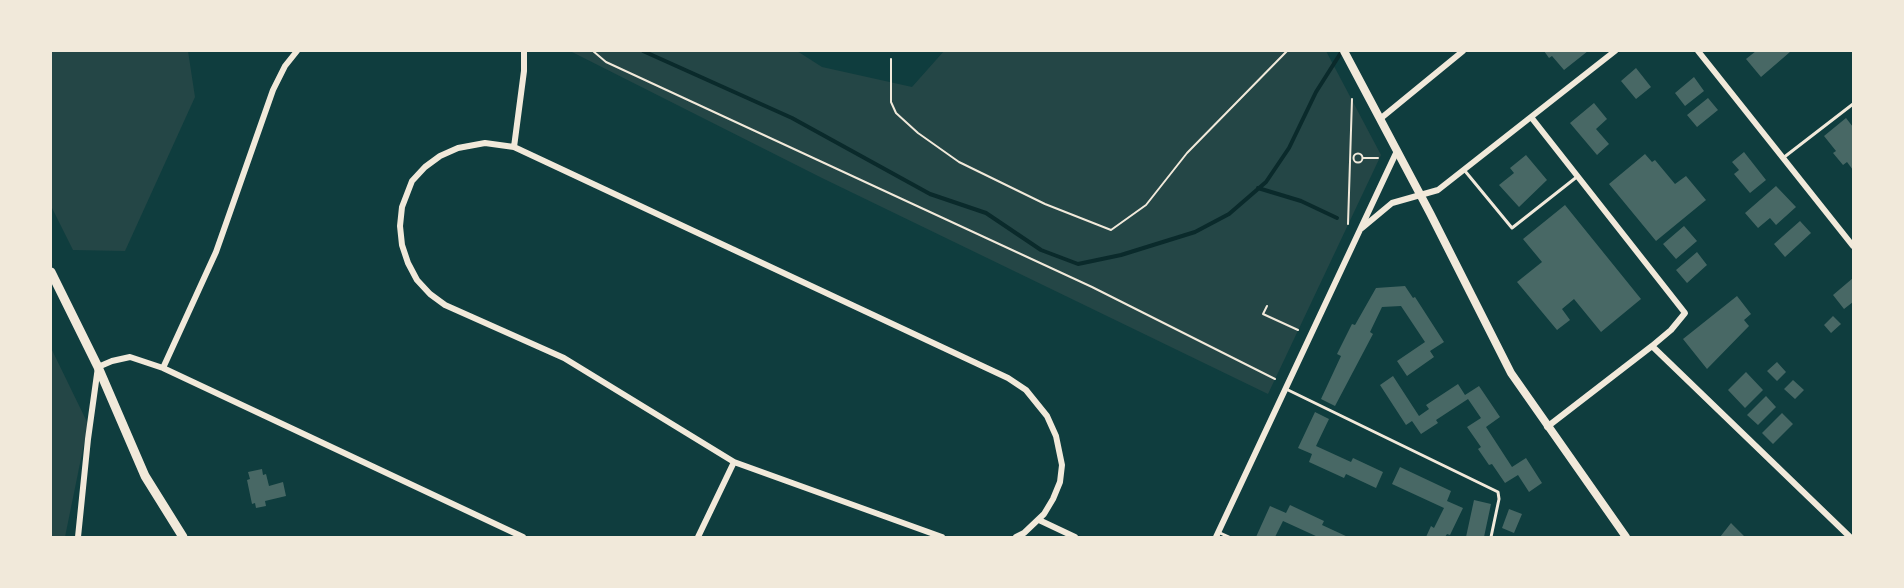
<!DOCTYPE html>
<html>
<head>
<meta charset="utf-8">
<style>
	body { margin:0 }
	#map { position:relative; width:1904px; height:588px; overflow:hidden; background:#0f3d3e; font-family:"Roboto Condensed",sans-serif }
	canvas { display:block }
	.frame { position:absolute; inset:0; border:52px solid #f1e9da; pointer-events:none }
</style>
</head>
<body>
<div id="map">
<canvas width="1904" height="588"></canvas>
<div class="frame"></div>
</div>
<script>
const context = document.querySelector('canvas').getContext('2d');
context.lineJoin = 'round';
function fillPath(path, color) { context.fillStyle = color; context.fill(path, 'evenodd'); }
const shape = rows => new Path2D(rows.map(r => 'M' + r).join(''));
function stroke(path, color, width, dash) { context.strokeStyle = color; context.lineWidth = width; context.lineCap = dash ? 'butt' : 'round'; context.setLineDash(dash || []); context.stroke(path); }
const green = shape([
	[51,51,188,51,195,97,125,251,73,250,51,206],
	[570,51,797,51,822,67,912,87,944,51,1326,51,1381,155,1268,394,822,178],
	[51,348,88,424,65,537,51,537]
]);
const stream = shape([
	[643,51,792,118,930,194,986,213,1041,250,1078,264,1121,255,1195,232,1229,214,1266,182,1289,148,1316,92,1342,51],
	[1258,188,1301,201,1337,218]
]);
const building = shape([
	[1544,51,1588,51,1564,70,1552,56,1549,58],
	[1756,51,1789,51,1790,52,1761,77,1746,59],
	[1636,68,1651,87,1636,99,1621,81],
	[1694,77,1704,91,1685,106,1675,93],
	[1708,98,1718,110,1697,127,1687,115],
	[1594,103,1607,119,1596,129,1609,144,1597,155,1570,123],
	[1846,118,1853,127,1853,170,1847,162,1843,165,1833,153,1836,151,1824,136],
	[1744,152,1766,180,1750,193,1734,174,1739,170,1732,162],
	[1645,154,1652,162,1655,160,1675,184,1686,176,1706,200,1656,241,1609,184],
	[1526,155,1547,180,1519,207,1499,185,1514,173,1510,168],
	[1776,186,1796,207,1776,225,1770,218,1758,228,1745,213],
	[1565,205,1641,299,1601,332,1574,299,1562,309,1570,320,1557,330,1517,282,1542,262,1523,239],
	[1800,221,1811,233,1785,257,1774,244],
	[1684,226,1697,241,1676,259,1663,244],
	[1697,252,1707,265,1687,283,1676,270],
	[1853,278,1853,302,1844,309,1833,295],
	[1405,286,1413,298,1415,297,1444,342,1430,351,1434,357,1407,376,1397,361,1425,342,1401,306,1382,307,1370,332,1373,334,1335,406,1321,399,1341,356,1337,354,1352,324,1355,325,1376,288],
	[1737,296,1751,314,1744,320,1749,326,1707,369,1683,339],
	[1833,316,1841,324,1831,333,1824,325],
	[1777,362,1786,372,1777,381,1767,371],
	[1746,372,1763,390,1745,408,1728,390],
	[1393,376,1419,416,1429,409,1426,405,1458,384,1465,395,1479,386,1500,417,1486,427,1512,467,1526,458,1542,483,1529,492,1518,475,1505,483,1492,464,1489,465,1478,449,1481,447,1467,427,1481,418,1468,399,1436,420,1438,423,1421,434,1412,421,1406,425,1380,385],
	[1793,380,1804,390,1795,399,1784,389],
	[1766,396,1776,407,1758,425,1747,415],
	[1315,412,1329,419,1316,446,1351,462,1353,458,1383,472,1376,488,1346,474,1344,478,1309,462,1312,454,1298,448],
	[1782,413,1793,424,1773,444,1762,433],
	[1400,467,1451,491,1447,501,1463,508,1450,535,1447,534,1445,537,1426,537,1431,526,1434,528,1444,508,1392,484],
	[262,469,263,475,266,474,269,486,283,482,286,496,265,501,266,506,256,508,255,503,252,504,247,480,250,479,248,472],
	[1474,500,1491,504,1484,537,1466,537],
	[1290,505,1324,521,1322,525,1348,537,1318,537,1283,521,1275,537,1256,537,1270,506,1286,513],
	[1509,509,1522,514,1514,533,1502,528],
	[1731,523,1745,537,1720,537]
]);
const path = shape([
	[593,51,606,62,1092,287,1275,379],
	[891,59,891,102,896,113,918,133,959,162,1045,204,1111,230,1146,205,1187,153,1287,51],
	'1353.5 158a4.5 4.5 0 1 1 9 0a4.5 4.5 0 1 1-9 0Z',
	[1363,158,1378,158],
	[1348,224,1352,99],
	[1267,306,1263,314,1298,330]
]);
const service = shape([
	[1783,158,1853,104],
	[1465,171,1512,228,1578,176],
	[1286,389,1498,492,1499,499,1491,537],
	[1220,533,1229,537]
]);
const minor = shape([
	[1698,51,1853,246],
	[1531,117,1685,313,1671,330,1652,346,1547,427],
	[1380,119,1463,51],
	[514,147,524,71,524,51],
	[1362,228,1392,203,1438,190,1615,51],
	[1652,346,1850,537],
	[163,368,216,252,273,90,285,66,297,51],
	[1039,520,1075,537],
	[78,537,88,439,98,367,112,361,130,357,163,368,523,537],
	[698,537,734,462],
	[942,537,734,462,564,358,445,305,430,294,417,280,408,263,402,245,400,226,402,207,412,181,425,167,440,156,458,148,485,143,514,147,1008,378,1026,390,1047,416,1056,436,1062,465,1060,482,1053,499,1044,514,1024,533,1016,537],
	[1216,537,1396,153]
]);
const tertiary = shape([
	[1344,51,1430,213,1511,373,1626,537]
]);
const primary = shape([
	[51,272,98,367,145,476,183,537]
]);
fillPath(green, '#244646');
stroke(stream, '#0a2a2b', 4);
fillPath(building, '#486865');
stroke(path, '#f1e9da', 2);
stroke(service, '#f1e9da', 3);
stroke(minor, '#f1e9da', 6);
stroke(tertiary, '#f1e9da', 8);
stroke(primary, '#f1e9da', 9);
</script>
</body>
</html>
